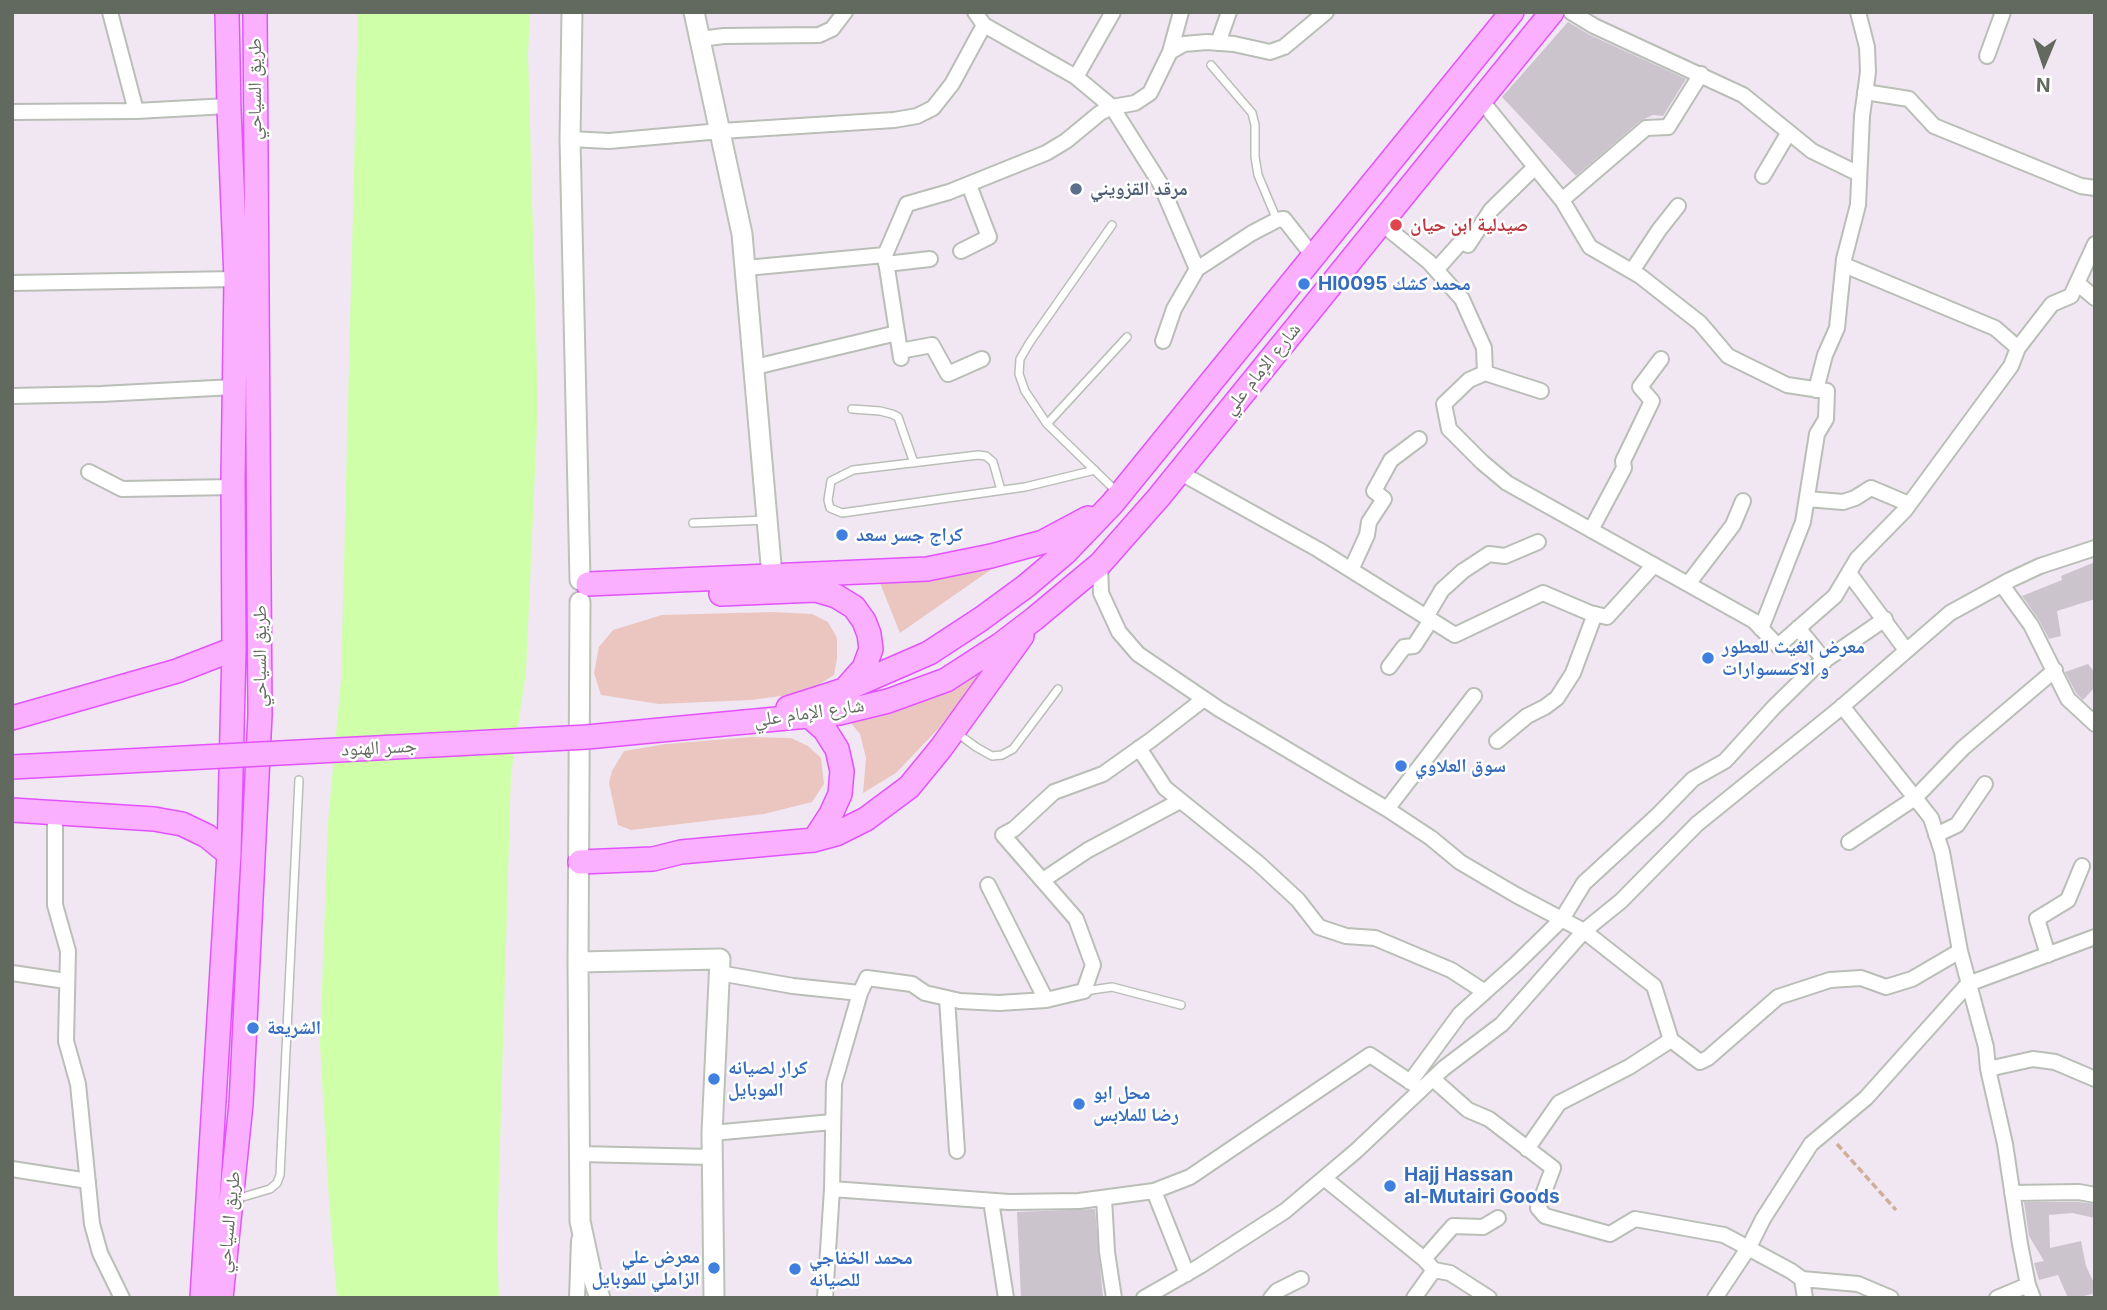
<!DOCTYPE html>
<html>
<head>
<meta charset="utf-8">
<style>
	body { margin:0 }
	#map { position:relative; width:2107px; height:1310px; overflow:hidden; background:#f0e7f2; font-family:Inter,sans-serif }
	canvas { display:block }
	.frame { position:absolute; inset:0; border:14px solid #62695e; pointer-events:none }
	.north { position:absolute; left:2009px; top:28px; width:70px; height:70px; -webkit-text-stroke:5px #fff; paint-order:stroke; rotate:182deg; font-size:19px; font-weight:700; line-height:28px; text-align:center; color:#62695e }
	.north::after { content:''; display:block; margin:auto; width:24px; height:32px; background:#62695e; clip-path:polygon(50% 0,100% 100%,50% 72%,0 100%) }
</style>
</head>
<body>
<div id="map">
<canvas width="2107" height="1310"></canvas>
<div class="frame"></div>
<div class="north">N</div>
</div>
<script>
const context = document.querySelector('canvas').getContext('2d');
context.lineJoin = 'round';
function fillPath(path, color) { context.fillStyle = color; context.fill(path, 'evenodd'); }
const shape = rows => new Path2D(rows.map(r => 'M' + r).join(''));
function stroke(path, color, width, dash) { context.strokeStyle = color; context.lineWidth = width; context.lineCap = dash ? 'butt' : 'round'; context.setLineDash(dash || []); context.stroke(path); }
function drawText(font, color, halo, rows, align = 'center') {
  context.font = font + ' Inter,"Noto Naskh Arabic",sans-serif'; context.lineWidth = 5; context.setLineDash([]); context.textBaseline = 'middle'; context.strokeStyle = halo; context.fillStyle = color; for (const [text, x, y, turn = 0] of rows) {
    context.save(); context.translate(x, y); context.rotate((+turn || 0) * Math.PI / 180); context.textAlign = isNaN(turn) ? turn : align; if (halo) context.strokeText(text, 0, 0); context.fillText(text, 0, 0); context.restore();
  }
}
const green = shape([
	[999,564,900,633,880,583,902,582],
	[772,612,812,614,828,622,837,638,837,659,834,675,806,693,750,700,659,704,601,695,594,673,599,647,613,630,662,615],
	[984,669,939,728,896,773,863,793,866,758,860,734,851,723,938,696],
	[751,737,791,738,808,746,821,758,824,784,812,802,764,814,631,830,618,825,609,783,612,771,624,751,666,744]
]);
const water = shape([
	[358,12,530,12,528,55,538,403,526,672,511,774,497,1246,499,1298,337,1298,329,1201,320,1045,328,823,341,679]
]);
const building = shape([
	[1568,22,1590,35,1686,79,1663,116,1653,115,1640,121,1576,176,1502,97],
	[2095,562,2095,599,2057,611,2061,636,2049,639,2039,620,2022,596,2062,580,2061,576],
	[2088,664,2095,673,2095,687,2083,700,2076,693,2065,672],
	[2024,1202,2078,1202,2095,1204,2095,1218,2072,1213,2049,1215,2050,1248,2081,1241,2086,1266,2095,1285,2095,1293,2077,1298,2068,1298,2058,1275,2039,1280,2034,1263,2044,1261,2029,1236],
	[1095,1209,1103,1298,1021,1298,1017,1212]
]);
const path = shape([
	[1837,1144,1896,1210]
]);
const lane = shape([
	[1211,65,1252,113,1255,125,1255,157,1258,175,1277,220],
	[1112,225,1030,342,1020,359,1019,374,1025,391,1047,424,1116,491],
	[852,409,880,411,892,414,898,417,914,463],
	[1047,424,1127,337],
	[1001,490,993,462,986,456,978,455,853,470,831,481,828,500,830,508,842,513,1025,487,1095,470],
	[693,523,767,520],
	[957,733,976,747,992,756,1002,755,1013,749,1058,689],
	[1085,991,1112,987,1181,1005],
	[236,1199,270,1189,277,1183,280,1175,299,780]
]);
const street = shape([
	[110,12,136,111],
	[975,12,984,25,1076,77,1112,107,1160,183,1197,269],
	[1571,12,1594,26,1743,95,1812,151,1859,174],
	[700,39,724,36,819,35,832,29,845,12],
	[1218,43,1229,12],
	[1170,52,1181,12],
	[1987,56,2003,12],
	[1076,77,1113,12],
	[1865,92,1909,99,1934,126,2081,186,2095,188],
	[1481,100,1562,200,1590,247,1640,276,1700,323,1728,356,1787,385,1827,391,1826,419,1817,434,1803,522,1761,629],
	[12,112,136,111,228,106],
	[570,139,609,141,721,131,894,120,917,116,933,108,952,84,984,25],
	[1763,176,1789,132],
	[1562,200,1646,128,1668,127,1701,74],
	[1381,223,1429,262,1462,299,1484,348,1485,373],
	[961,251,989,237,969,185],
	[886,264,930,259],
	[1844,265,1995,328,2018,348],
	[746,268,885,255],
	[1436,270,1461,242,1468,245,1491,210,1535,167],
	[1632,271,1659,230,1678,206],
	[12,283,236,279],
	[2077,283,2095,298],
	[1163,341,1174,309,1197,269,1252,233,1277,220,1284,219,1313,256],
	[900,351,932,345,948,374,982,359],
	[901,358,885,255,907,204,949,192,1046,153,1066,141,1100,113,1112,107,1135,103,1150,93,1170,52,1184,44,1207,42,1234,44,1270,52,1284,47,1326,12],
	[755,367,897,333],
	[1816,390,1825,355,1837,328,1844,259,1858,205,1862,116,1868,72,1867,47,1858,12],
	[1541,391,1485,373,1469,380,1444,404,1449,429,1482,462,1507,483,1754,621,1778,646,1835,596,1857,559,1905,510,2011,366,2018,348,2052,304,2071,296,2095,244],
	[12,396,101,394,234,387],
	[89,472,122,489,233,487],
	[1179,472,1319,550,1455,635,1543,593,1590,613,1607,617,1654,565],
	[1807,499,1843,502,1855,498,1871,488,1909,504],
	[1591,530,1624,468,1623,461,1652,401,1640,387,1661,359],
	[1100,564,1101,593,1119,632,1138,654,1219,709,1387,809,1431,838,1460,862,1516,895,1584,931,1654,986,1671,1040,1700,1062,1708,1058,1778,997,1830,980,1861,978,1886,987,1912,979,1960,951],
	[1351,570,1367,535,1369,522,1384,499,1374,491,1391,460,1419,439],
	[1849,573,1906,650],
	[1688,584,1733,525,1743,501],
	[2002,585,2031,625,2068,699,2095,724],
	[1426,617,1442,590,1463,571,1489,554,1505,556,1538,542],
	[1798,628,1825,661],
	[1389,667,1404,647,1414,646,1431,620],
	[1842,706,1931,818,1942,852,1960,951,1986,1047,1988,1069,2005,1144,2020,1244,2028,1285,2033,1298],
	[1497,741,1527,716,1545,707,1557,698,1573,673,1595,614],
	[1139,748,1165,788,1258,863,1298,900,1319,927,1346,936,1375,938,1451,970,1485,992],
	[1387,809,1474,696],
	[55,813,55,905,68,951,66,1041,78,1084,92,1224,100,1253,122,1298],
	[1936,835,1957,825,1985,784],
	[1849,842,1915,798,1963,748,2055,670],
	[1043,880,1088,850,1180,801],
	[988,885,1046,1000],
	[2048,955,2037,919,2068,900,2082,866],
	[12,973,66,981],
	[719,973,793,986,860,993],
	[947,998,957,1151],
	[1988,1069,2033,1059,2055,1062,2095,1079],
	[1433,1079,1468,1110,1489,1119,1553,1168,1538,1208,1545,1216,1610,1234,1635,1219,1724,1235,1791,1271,1802,1279,1805,1298],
	[1410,1082,1460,1014,1516,964,1562,919,1584,883,1658,815,1693,779,1725,761,1774,707,1815,667,1885,619],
	[712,1133,832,1122],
	[1527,1149,1559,1103,1629,1067,1671,1040],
	[578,1154,712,1157],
	[12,1169,88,1181],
	[1324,1178,1424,1259,1434,1270,1450,1273,1489,1298],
	[832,1189,1009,1202,1079,1201,1154,1191,1190,1177,1370,1055,1418,1087],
	[1154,1191,1187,1274],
	[2012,1193,2079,1192,2095,1195],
	[1104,1198,1107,1252,1114,1298],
	[991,1201,1006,1298],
	[1424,1259,1453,1226,1483,1227,1498,1218],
	[1802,1279,1858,1284,1891,1298],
	[577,1298,579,1240],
	[825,1298,832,1189,834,1083,860,993,867,978,912,984,925,993,960,1001,999,1003,1046,1000,1084,991,1093,965,1076,919,1003,835,1014,829,1054,792,1103,774,1151,740,1204,699],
	[1144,1298,1200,1266,1285,1211,1324,1178,1356,1151,1444,1068,1502,1024,1584,931,1621,901,1697,824,1838,710,1950,613,2010,580,2040,566,2095,548],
	[1271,1298,1277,1291,1301,1279],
	[1414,1298,1434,1270],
	[1715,1298,1749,1247,1763,1219,1811,1144,1866,1098,1968,984,2095,937],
	[1997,1298,2028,1285]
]);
const secondary = shape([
	[572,12,570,139,580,580],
	[694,12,742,234,772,576],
	[580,602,578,962,580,1221,591,1272,600,1298],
	[578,962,720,959,712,1133,714,1298]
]);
const primary = shape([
	[588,584,927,569,991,556,1043,542,1088,518],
	[721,594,816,590,836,596,854,607,864,621,869,634,871,649,864,668,848,686],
	[788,708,844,690,929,653,981,619,1026,586,1065,553,1112,504,1512,12],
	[808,715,825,730,837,749,842,771,840,794,831,814,814,840],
	[12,718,177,671,234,649],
	[745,722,839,713,888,701,946,680,1000,645,1034,619,1100,564,1159,497,1552,12],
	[12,810,154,819,182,824,207,836,229,854],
	[580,862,653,859,681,852,814,840,836,834,866,819,909,787,941,748,1022,636],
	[202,1298,229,854,234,649,233,479,236,279,229,110,227,12],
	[221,1298,241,1104,260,715,255,12]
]);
const primaryBridge = shape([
	[12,767,587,737,745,722]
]);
const markers = [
	[1076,189,7,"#5c6f8a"],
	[1396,225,7,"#e0444e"],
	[1304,284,7,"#3f7fe0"],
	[842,535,7,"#3f7fe0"],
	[1708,658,7,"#3f7fe0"],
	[1401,766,7,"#3f7fe0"],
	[253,1028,7,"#3f7fe0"],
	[714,1079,7,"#3f7fe0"],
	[1079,1104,7,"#3f7fe0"],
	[1390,1186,7,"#3f7fe0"],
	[714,1268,7,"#3f7fe0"],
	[795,1269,7,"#3f7fe0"]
];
const streetNames = [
	["طريق السياحي",255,89,-90],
	["شارع الإمام علي",1262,369,-51],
	["طريق السياحي",260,656,-90],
	["شارع الإمام علي",809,713,-8],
	["جسر الهنود",379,748,-3],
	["طريق السياحي",229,1222,-84]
];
const serviceNames = [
	["مرقد القزويني",1090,189]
];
const healthNames = [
	["صيدلية ابن حيان",1410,225]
];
const shopNames = [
	["Hl0095 محمد كشك",1318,284],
	["كراج جسر سعد",856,535],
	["معرض الغيث للعطور",1722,647],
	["و الاكسسوارات",1722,669],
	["سوق العلاوي",1415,766],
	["الشريعة",267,1028],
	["كرار لصيانه",728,1068],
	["الموبايل",728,1090],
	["محل ابو",1093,1093],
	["رضا للملابس",1093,1115],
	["Hajj Hassan",1404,1175],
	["al-Mutairi Goods",1404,1197],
	["معرض علي",700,1257,"right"],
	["الزاملي للموبايل",700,1279,"right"],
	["محمد الخفاجي",809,1258],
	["للصيانه",809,1280]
];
fillPath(green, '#ebc6c1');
fillPath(water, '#d0ffaa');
fillPath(building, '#cbc4cd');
stroke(lane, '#b9bfb7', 10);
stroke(street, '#b9bfb7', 18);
stroke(secondary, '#bbc2b8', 23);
stroke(primary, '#e253ff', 26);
stroke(path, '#cfaf9b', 3.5, [7, 3.5]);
stroke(lane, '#fff', 7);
stroke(street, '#fff', 14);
stroke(secondary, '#fff', 19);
stroke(primary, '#fbafff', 23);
stroke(primaryBridge, '#e253ff', 26, []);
stroke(primaryBridge, '#fbafff', 23);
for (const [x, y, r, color] of markers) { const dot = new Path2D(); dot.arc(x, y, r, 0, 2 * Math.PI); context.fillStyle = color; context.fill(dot); stroke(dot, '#fff', 2.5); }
drawText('19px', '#62695e', '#fff', streetNames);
drawText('bold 19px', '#4e5e75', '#fff', serviceNames, 'left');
drawText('bold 19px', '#be3a42', '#fff', healthNames, 'left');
drawText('bold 19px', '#366cbe', '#fff', shopNames, 'left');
</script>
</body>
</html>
